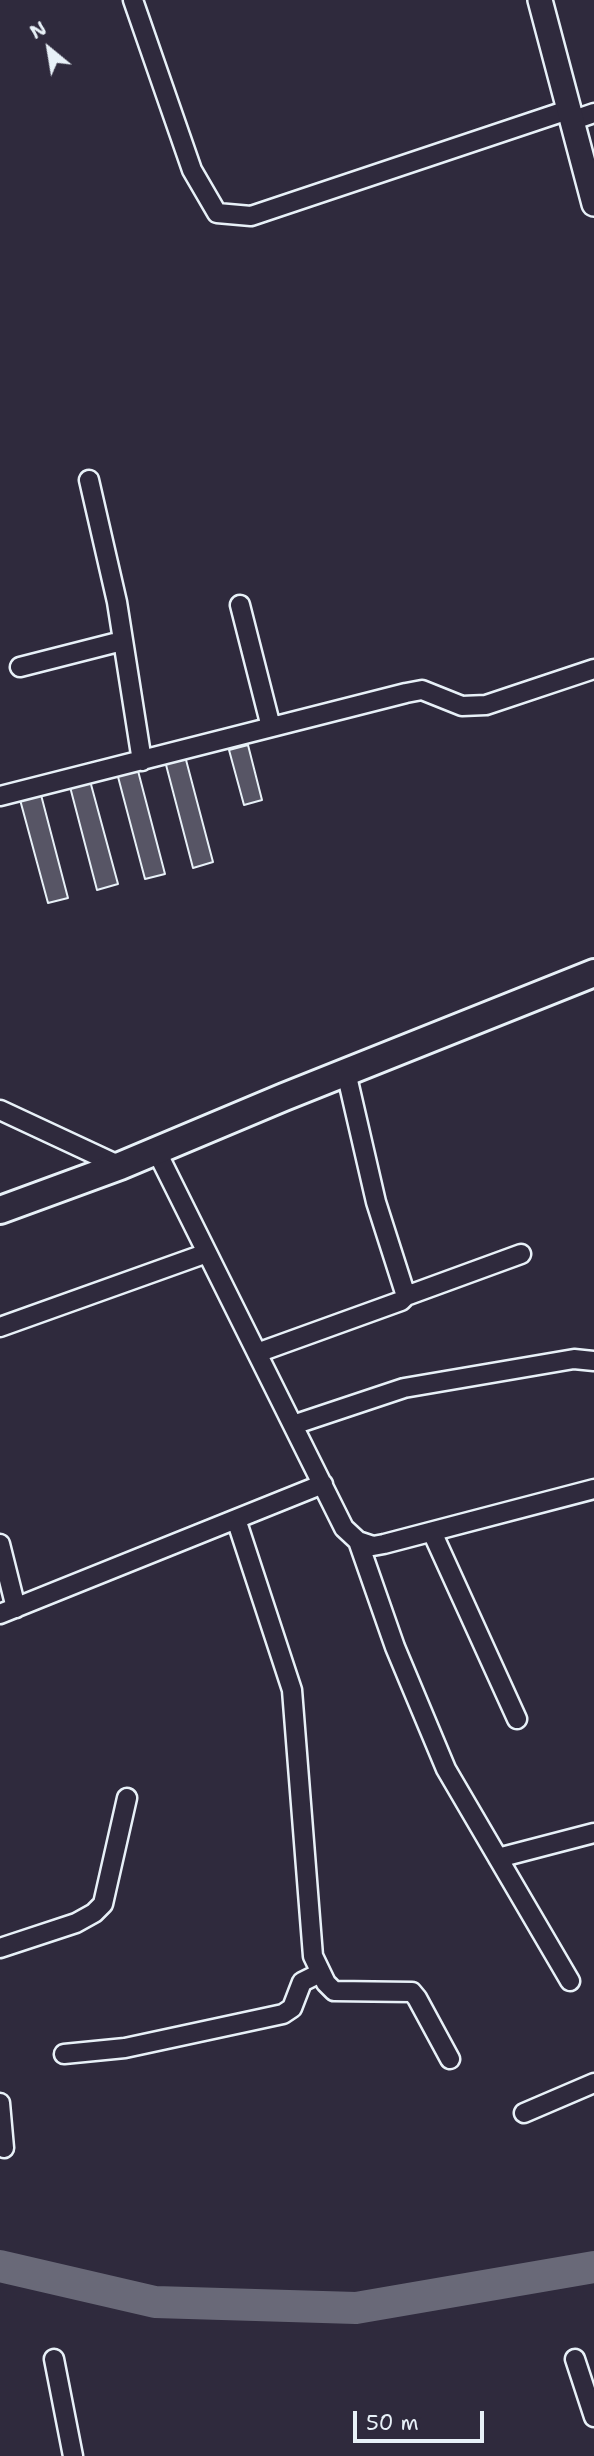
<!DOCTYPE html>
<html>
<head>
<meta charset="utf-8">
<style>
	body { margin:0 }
	#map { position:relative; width:594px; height:2456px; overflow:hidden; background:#2f2a3d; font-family:"Shantell Sans",sans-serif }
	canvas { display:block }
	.north { position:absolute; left:14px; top:14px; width:70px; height:70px; -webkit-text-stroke:5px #2f2a3d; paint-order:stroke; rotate:330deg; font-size:19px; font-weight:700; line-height:28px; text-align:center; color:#e8f1f8 }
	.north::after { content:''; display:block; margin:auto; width:24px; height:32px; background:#e8f1f8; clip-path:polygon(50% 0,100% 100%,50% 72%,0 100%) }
	.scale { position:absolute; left:353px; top:2411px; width:131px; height:32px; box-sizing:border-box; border:4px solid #e8f1f8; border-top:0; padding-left:9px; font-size:21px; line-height:24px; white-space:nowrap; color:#e8f1f8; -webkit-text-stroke:5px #2f2a3d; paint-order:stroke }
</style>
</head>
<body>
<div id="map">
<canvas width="594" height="2456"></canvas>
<div class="north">N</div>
<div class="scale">50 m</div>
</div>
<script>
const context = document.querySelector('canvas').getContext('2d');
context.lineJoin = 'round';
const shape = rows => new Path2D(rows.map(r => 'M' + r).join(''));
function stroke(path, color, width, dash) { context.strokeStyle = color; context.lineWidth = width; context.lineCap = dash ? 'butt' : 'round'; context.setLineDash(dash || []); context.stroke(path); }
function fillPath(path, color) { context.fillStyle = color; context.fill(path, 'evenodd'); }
const river = shape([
	[0,2266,155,2302,356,2308,594,2267]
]);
const building = shape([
	[248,745,262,800,244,805,229,750,248,745],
	[185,756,213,862,193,868,165,761,185,756],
	[137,767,165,874,145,879,117,773,137,767],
	[89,777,118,884,97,890,69,783,89,777],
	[40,791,68,898,48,903,19,796,40,791]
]);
const minor = shape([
	[133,0,192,170,217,213,251,216,568,110],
	[571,121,594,113],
	[89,480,117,602,142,761],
	[240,605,271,727],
	[20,667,122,641],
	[0,796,406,693,422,690,462,706,486,705,594,669],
	[0,1110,120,1166],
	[156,1150,344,1528,358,1541,373,1546,384,1544,594,1489],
	[406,1296,521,1254],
	[0,1327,207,1253],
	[257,1353,401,1301,406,1296,376,1202,346,1072],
	[293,1425,404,1388,574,1359,594,1361],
	[236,1519,292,1690,313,1956,326,1983,334,1991,412,1992,417,1998,450,2059],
	[432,1532,517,1719],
	[358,1541,395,1647,446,1769,570,1981],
	[0,1544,16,1608],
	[0,1614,323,1484],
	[498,1858,594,1833],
	[0,1948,76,1923,94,1913,103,1904,127,1798],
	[64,2054,125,2048,283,2014,292,2008,302,1982,320,1973],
	[0,2103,4,2148],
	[524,2113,594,2083],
	[54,2359,73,2456],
	[575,2359,594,2417]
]);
const major = shape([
	[540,0,594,204]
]);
const highway = shape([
	[0,1210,120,1166,284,1097,594,973]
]);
stroke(river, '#696978', 32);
fillPath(building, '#575565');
stroke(building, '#e8f1f8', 2);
stroke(minor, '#e8f1f8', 23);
stroke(major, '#e8f1f8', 28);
stroke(highway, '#e8f1f8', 32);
stroke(minor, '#2f2a3d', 18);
stroke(major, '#2f2a3d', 23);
stroke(highway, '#2f2a3d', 26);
</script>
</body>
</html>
